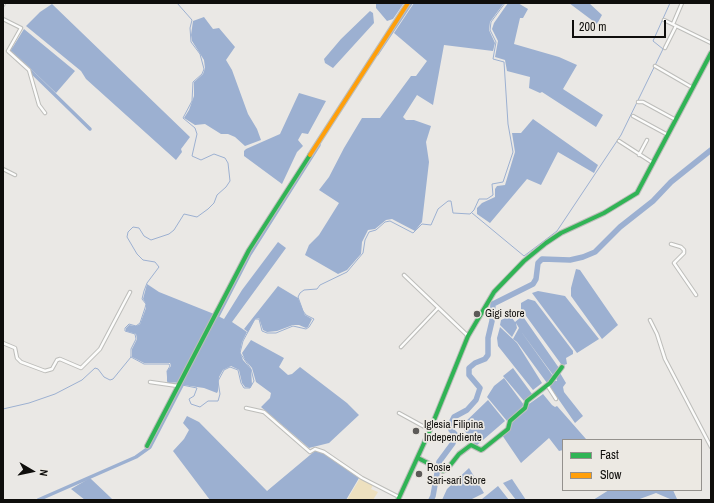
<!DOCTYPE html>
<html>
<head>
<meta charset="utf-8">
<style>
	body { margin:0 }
	#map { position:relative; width:714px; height:503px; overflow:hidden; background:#eae8e5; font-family:"Archivo Narrow",sans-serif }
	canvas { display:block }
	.frame { position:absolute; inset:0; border:4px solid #0f0e0c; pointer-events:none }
	.legend { position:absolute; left:562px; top:439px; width:140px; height:52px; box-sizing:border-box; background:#ece9e3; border:1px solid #94918d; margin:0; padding:5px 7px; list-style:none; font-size:12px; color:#0f0e0c }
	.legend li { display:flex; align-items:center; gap:8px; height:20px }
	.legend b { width:20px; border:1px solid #94918d }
	.north { position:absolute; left:12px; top:451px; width:40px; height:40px; -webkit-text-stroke:3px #ece9e3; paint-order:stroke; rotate:99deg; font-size:11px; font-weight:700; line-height:16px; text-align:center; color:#0f0e0c }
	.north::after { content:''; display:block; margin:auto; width:14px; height:18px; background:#0f0e0c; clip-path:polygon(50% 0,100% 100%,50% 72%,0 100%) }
	.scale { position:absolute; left:572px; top:20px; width:94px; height:18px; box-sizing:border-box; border:2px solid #0f0e0c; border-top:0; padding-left:5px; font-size:12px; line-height:14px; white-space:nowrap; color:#0f0e0c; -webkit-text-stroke:3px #ece9e3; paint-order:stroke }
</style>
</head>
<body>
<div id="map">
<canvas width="714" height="503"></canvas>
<div class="frame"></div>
<ul class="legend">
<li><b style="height:5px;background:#30b455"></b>Fast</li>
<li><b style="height:5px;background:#ff9f0a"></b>Slow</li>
</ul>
<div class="north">N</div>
<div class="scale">200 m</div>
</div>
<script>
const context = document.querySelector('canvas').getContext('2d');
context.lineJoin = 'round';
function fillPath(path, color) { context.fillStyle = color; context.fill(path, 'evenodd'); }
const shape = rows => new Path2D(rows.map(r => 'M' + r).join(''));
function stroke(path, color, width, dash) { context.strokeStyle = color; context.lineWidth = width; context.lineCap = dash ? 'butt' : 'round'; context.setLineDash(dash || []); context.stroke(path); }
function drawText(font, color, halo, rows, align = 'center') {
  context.font = font + ' "Archivo Narrow",sans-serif'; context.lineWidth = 3.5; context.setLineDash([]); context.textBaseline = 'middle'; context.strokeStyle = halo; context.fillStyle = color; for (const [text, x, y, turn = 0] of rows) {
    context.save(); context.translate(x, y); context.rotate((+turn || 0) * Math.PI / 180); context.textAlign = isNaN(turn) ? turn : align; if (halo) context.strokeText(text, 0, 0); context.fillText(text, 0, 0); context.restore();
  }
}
const green = shape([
	[360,478,373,485,371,489,378,492,373,500,347,500]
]);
const water = shape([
	[376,3,404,3,393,19,387,21,376,8],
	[414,3,504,3,490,22,489,30,495,43,493,51,444,45,433,105,417,95,403,117,406,120,414,120,431,126,426,142,429,162,422,222,415,231,392,219,386,220,375,229,368,230,362,242,361,254,347,270,338,274,305,255,309,245,319,235,339,203,319,190,329,177,344,148,362,118,380,118,411,76,416,76,427,61,394,33],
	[508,3,518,3,528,9,523,18,520,18,514,44,559,57,577,65,563,89,603,115,596,127,542,92,540,93,529,88,530,77,507,71,505,60,495,57,498,41,492,29,494,23],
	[569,3,589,3,602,15,597,24],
	[52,4,190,137,181,149,182,152,176,160,86,79,81,71,26,26,40,12],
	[370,11,373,13,374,23,333,68,325,63,324,59,341,39],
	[204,17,213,29,219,28,235,47,226,60,232,70,248,114,257,129,261,140,245,146,235,137,228,134,221,134,205,124,195,125,184,118,189,110,194,96,194,82,203,74,205,68,204,60,192,41,191,35,193,21],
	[24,29,75,71,56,93,11,50],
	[299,93,326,101,308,134,302,133,298,140,303,146,297,152,282,184,244,156,244,151,246,149,280,134],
	[533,119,598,165,594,173,558,152,541,185,527,179,490,223,477,214,477,208,482,203,495,197,495,189,497,186,505,185,515,152,512,133,521,133],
	[278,242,286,248,232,322,247,332,242,342,240,352,243,360,251,369,252,385,250,388,245,387,242,383,239,370,231,366,223,370,219,377,218,391,217,393,204,388,183,385,218,316,224,319,242,290],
	[576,269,580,270,618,325,602,339,571,296,571,288],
	[147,284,159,292,214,314,180,382,169,383,167,381,167,371,171,366,170,363,144,363,132,357,132,349,137,339,136,334,126,331,126,328,129,325,136,326,140,324,146,308,146,304,143,299],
	[278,286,298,298,305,315,312,319,308,327,306,328,299,325,293,325,277,331,267,332,263,330,259,318,255,319,248,332,244,329],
	[538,291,565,296,599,339,577,353,532,293],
	[528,299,535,301,573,351,573,354,566,358,567,364,564,365,561,364,521,309,521,303],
	[508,317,511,319,512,318,515,322,521,317,524,318,559,368,553,375,520,330,553,376,547,383,517,342,513,339,519,328,516,323,517,328,512,337,500,325,501,320],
	[500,327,517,343,542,383,533,390,498,346,497,338],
	[251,340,284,358,279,367,288,375,292,374,300,367,347,403,359,415,329,443,309,448,261,407,270,398,271,393,256,382,252,368,245,360,242,353],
	[513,368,532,394,524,401,503,376],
	[560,373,566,383,563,387,564,392,583,416,575,423,550,387,554,381,557,381,556,377],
	[504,378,524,405,507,421,487,397,494,386],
	[543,394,552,405,555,407,557,406,586,439,563,440,563,450,559,451,549,438,521,463,502,435,511,428,510,424,527,410,529,404],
	[488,400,505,421,476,446,461,426],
	[187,416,199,422,267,491,316,450,324,453,359,478,346,500,210,500,173,451,184,439,189,430,183,423],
	[469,468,484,493,470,500,442,500,447,489],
	[90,478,109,496,113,500,85,500,71,489],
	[512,479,526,500,516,500,503,483],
	[498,486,509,500,482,500,482,499],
	[609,490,673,490,677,499,670,499,656,493,637,500,593,500]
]);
const stream = shape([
	[472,213,524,256,557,231,621,135,663,49,653,41,670,3],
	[131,357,144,364,169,364,170,366,167,371,168,383],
	[171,384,177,383],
	[182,385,197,388,194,396,189,399,191,404,200,407,208,401,218,401,220,394,218,381,224,370,230,367,238,370,241,383,244,388,250,388,254,381,251,369,240,353,243,341,255,319,259,319,262,331,267,333,276,333,293,326,306,329,309,327,314,319,306,315,303,311,298,297,300,293,304,290,317,289,320,285,347,272,363,253,365,240,369,232,376,230,385,222,390,221,413,233,422,224,431,225,438,209,448,201,451,201,453,213,470,214,474,210,479,199,487,199,493,195,492,184,503,182,513,152,508,124,504,62,493,59,496,42,490,30,491,22,505,3],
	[3,409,29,403,55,394,82,380,95,368,98,369,104,377,110,380,113,379,131,357,131,349,136,339,135,334,125,331,125,328,129,324,136,326,140,323,145,308,146,304,142,299,144,291,147,283,159,267,155,262,143,260,137,254,127,237,128,232,133,227,139,228,144,236,151,240,169,234,174,230,184,214,197,217,208,209,214,203,217,195,226,187,230,181,228,163,225,158,214,154,201,160,192,156,197,134,195,128,183,118,192,101,193,82,202,74,204,69,200,54,191,42,190,28,192,20,177,3]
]);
const canal = shape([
	[11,47,9,50,90,129],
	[377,54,411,3],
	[38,500,136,457,150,447,250,254,319,145]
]);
const river = shape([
	[431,500,433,496,439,462,453,443,455,434,451,430,451,423,454,417,467,410,476,400,480,388,469,375,469,368,475,363,485,359,488,355,488,338,492,321,493,304,533,284,536,279,538,263,542,259,570,260,583,257,595,252,620,227,653,201,671,182,711,150]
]);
const street = shape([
	[3,5,4,3],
	[3,19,21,28,8,51,29,70,39,105,45,113],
	[664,20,711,43],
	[673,24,682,3],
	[665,48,676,26],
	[655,66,693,88],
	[638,102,643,102,676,120],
	[633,116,668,135],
	[619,141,653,163],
	[639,155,647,140],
	[3,169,15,175],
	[671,244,681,247,684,250,684,253,674,263,696,295],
	[404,275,468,336],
	[650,320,657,334,665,359,711,447],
	[3,343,15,348,17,358,21,362,45,371,52,369,57,360,60,359,81,368,100,349,130,292],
	[401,347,438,308],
	[150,382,178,386],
	[547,385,556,399],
	[246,408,264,412,310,452,315,449,324,452,362,478,399,497],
	[399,413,430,430]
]);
const fast = shape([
	[147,446,249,250,310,155],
	[418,458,443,471,448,468,459,454,471,445,481,450,483,449,508,429,510,421,525,408,527,401,550,383,562,367],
	[398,500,430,430,468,336,494,292,524,261,546,243,561,233,604,213,637,193,711,53]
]);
const slow = shape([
	[310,155,408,3]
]);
const markers = [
	[477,314,4,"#5c5a58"],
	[416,431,4,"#5c5a58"],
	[419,474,4,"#5c5a58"]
];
const poiNames = [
	["Gigi store",485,314],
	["Iglesia Filipina",424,425],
	["Independiente",424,438],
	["Rosie",427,468],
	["Sari-sari Store",427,481]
];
fillPath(green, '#ede0bf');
fillPath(water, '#9cb0d1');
stroke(stream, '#9cb0d1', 1);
stroke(canal, '#9cb0d1', 3.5);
stroke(river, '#9cb0d1', 5.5);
stroke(street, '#bdbdba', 4.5);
stroke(fast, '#bdbdba', 6);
stroke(slow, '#bdbdba', 6);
stroke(street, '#fcfcfb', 2.5);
stroke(fast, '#30b455', 4);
stroke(slow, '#ff9f0a', 4);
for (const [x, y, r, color] of markers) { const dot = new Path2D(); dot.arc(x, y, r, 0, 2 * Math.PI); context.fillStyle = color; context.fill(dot); stroke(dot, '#ece9e3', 1.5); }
drawText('11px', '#0f0e0c', '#ece9e3', poiNames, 'left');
</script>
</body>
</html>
